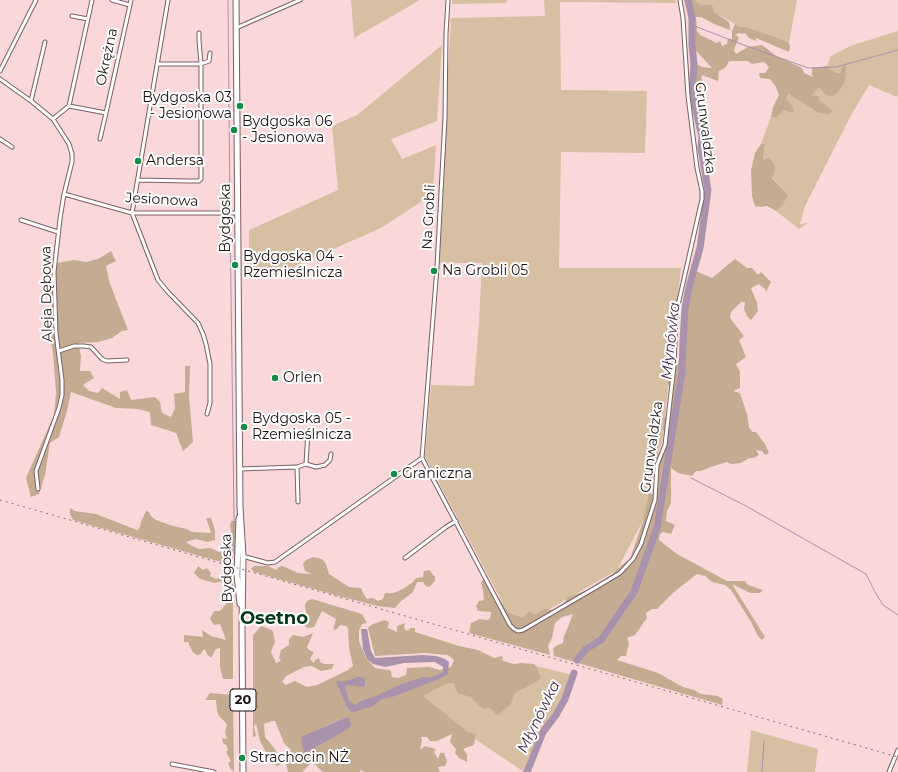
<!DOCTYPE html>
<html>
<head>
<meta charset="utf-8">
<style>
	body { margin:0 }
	canvas { display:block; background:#fad8d9 }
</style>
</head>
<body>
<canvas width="898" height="772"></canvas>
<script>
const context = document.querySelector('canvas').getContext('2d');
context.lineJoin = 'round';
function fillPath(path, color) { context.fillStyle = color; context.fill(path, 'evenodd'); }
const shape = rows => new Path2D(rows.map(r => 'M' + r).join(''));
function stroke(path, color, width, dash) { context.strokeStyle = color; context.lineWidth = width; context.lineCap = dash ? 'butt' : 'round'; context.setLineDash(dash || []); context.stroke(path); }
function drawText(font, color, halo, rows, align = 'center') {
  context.font = font + ' Montserrat,sans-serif'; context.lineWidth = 4; context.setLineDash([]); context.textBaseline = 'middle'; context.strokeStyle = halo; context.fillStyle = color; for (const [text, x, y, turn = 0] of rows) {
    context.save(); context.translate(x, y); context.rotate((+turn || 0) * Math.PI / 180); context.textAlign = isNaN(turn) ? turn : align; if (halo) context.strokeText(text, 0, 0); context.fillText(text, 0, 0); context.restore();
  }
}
const green = shape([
	[351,0,420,0,354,38],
	[452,0,507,0,506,3,452,4],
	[544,0,675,0,676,3,560,2,561,90,647,91,645,153,561,152,559,268,681,268,662,443,653,464,649,509,617,570,519,627,514,624,425,457,431,385,474,386,479,322,482,263,437,263,451,18,545,16],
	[695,0,797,0,789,43,781,39,746,27,739,27,735,24,714,12,713,7,701,5],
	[898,31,898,95,897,97,869,85,850,117,805,206,800,224,808,223,799,229,776,211,783,205,788,195,772,177,776,168,763,160,765,144,761,144,771,117,776,118,784,110,793,112,793,109,786,98,789,94,833,112,819,100,812,96,819,87,841,73,836,73,827,66,831,56,850,46],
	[442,45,437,121,391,139,402,159,436,145,433,194,381,228,304,262,272,278,272,270,246,270,249,266,249,230,338,190,332,126,357,115],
	[536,666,569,674,574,680,571,692,558,718,544,733,538,745,535,743,524,772,475,739,475,734,468,732,422,696,448,683,454,683,455,689,458,694,464,695,471,698,480,707,485,709,490,708,497,716,511,704,515,693,535,683,541,678],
	[751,730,818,749,815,772,747,772]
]);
const forest = shape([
	[684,0,695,0,701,5,711,5,713,7,714,12,729,22,730,30,714,24,701,17,696,17,697,31,700,35,717,43,720,41,722,46,727,44,728,39,732,39,732,31,735,24,739,27,746,27,781,39,789,43,790,47,789,52,756,38,756,41,749,38,745,33,742,34,739,33,735,35,739,37,734,50,736,54,748,47,762,45,776,56,802,68,804,73,813,77,812,74,812,68,827,66,836,73,841,73,841,68,846,65,845,82,838,92,833,96,826,95,819,87,812,96,819,96,819,100,833,111,829,114,819,113,789,94,786,98,794,109,793,113,784,110,776,118,771,117,773,107,779,95,776,87,770,79,760,78,759,73,765,73,769,67,764,62,752,64,748,61,729,61,726,67,719,71,718,81,702,75,701,88,694,92,691,61,702,67,712,68,689,43,689,14],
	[761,144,765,144,763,160,770,158,776,168,772,178,788,195,783,205,776,211,767,206,760,207,755,206,752,196,751,170,755,153],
	[111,251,116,261,106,266,110,284,128,330,122,331,112,338,98,342,78,343,81,356,80,371,90,371,94,378,83,385,89,391,98,393,102,388,120,399,120,392,127,390,131,400,155,397,160,402,162,413,171,417,175,408,174,394,185,392,185,366,190,366,189,396,193,442,183,451,176,433,151,425,150,412,138,409,116,408,71,392,67,411,59,437,50,443,45,475,39,494,31,497,26,478,54,415,56,392,53,353,48,324,54,320,48,280,52,264,74,260,86,262,98,259],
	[735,259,747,268,752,268,757,274,759,274,761,272,771,282,766,292,765,289,759,284,751,288,757,303,758,311,751,320,747,316,744,309,745,302,741,302,731,312,730,318,744,336,739,340,746,357,736,364,740,372,740,388,733,391,740,393,747,414,749,428,753,432,756,432,765,444,769,453,765,455,762,451,756,450,759,455,754,458,749,458,741,463,731,464,727,462,717,465,700,471,696,471,692,476,678,473,671,468,671,503,667,511,666,521,675,525,671,534,663,532,660,534,659,540,677,554,727,581,745,581,748,585,763,590,760,593,750,593,732,584,765,637,762,640,758,636,751,622,731,590,725,585,712,582,705,576,697,574,674,592,657,609,652,609,646,613,647,618,635,635,627,638,629,643,626,656,621,656,617,660,658,673,683,687,694,690,701,694,718,696,723,699,722,705,554,656,553,649,556,646,563,643,564,636,568,627,573,614,562,617,555,623,552,638,548,646,550,655,469,633,471,623,480,619,488,620,490,618,491,612,478,611,476,606,479,601,484,600,483,590,481,582,485,578,487,580,509,613,523,618,529,611,535,615,544,609,554,610,563,605,568,597,588,590,611,575,623,564,630,559,643,521,649,494,653,494,658,484,659,473,655,467,657,454,664,450,666,444,663,428,664,418,669,416,671,390,668,384,669,365,680,360,681,329,684,304,691,269,712,278],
	[70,508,75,511,96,514,137,530,140,527,141,522,146,511,149,512,151,516,156,520,173,526,187,529,192,532,209,533,211,532,206,518,211,518,215,530,215,540,207,542,196,539,186,542,192,546,200,549,210,548,219,552,223,551,228,545,228,539,230,537,233,540,230,526,231,521,236,521,237,553,235,557,232,550,230,550,225,553,228,555,231,560,232,565,73,520,70,514],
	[313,557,322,559,326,564,329,574,349,587,361,588,363,593,367,599,373,598,378,601,383,599,385,593,394,593,403,589,413,582,416,578,423,577,424,571,429,570,435,577,435,581,429,587,426,586,423,582,417,582,413,592,400,602,395,608,377,606,335,595,254,572,251,569,254,566,268,566,276,570,279,567,282,566,298,573,312,574,305,571,303,564,306,560],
	[198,566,203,570,207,568,211,573,210,576,216,579,221,577,233,576,233,679,223,679,220,667,220,648,216,649,211,658,207,654,205,649,202,651,201,654,197,655,193,652,189,645,189,642,184,642,184,635,203,637,202,630,211,636,226,640,220,624,214,625,210,619,214,611,220,611,227,603,225,584,226,580,215,583,200,579,194,573],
	[312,599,362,614,367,623,362,624,359,630,359,641,366,658,375,668,389,670,391,671,392,677,398,678,406,675,407,668,429,667,440,670,451,667,454,660,448,655,424,653,375,656,368,628,371,625,384,620,389,622,388,628,397,632,397,626,405,623,404,628,407,631,411,628,415,628,415,632,459,646,478,650,494,658,502,656,503,661,514,664,521,663,534,664,536,666,541,678,535,683,515,693,511,704,497,716,490,708,485,709,480,707,471,698,464,695,458,694,455,689,454,683,448,683,423,696,468,732,476,734,474,745,463,749,467,754,467,762,459,758,455,753,456,749,450,742,452,734,437,741,430,741,427,737,421,737,422,740,420,750,425,746,436,749,434,752,438,759,440,753,444,753,447,761,445,766,438,767,440,772,365,772,360,770,360,772,323,772,312,762,302,772,288,772,286,764,291,750,284,743,275,721,272,721,264,724,265,737,275,749,282,764,277,766,273,764,267,754,260,741,256,723,254,727,256,736,253,737,253,635,257,631,261,626,272,630,273,632,275,642,271,652,276,663,281,661,279,658,281,650,289,645,289,639,293,635,303,637,313,633,307,647,309,650,314,652,310,659,314,663,315,660,319,658,320,662,324,664,334,664,332,669,321,671,312,666,304,667,286,676,282,682,286,685,295,681,307,687,317,685,348,670,353,666,349,648,348,628,346,626,340,625,337,629,333,630,336,619,322,611,314,627,307,628,304,625,306,611,305,605,307,601],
	[347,717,348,728,309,751,317,730],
	[210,693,233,695,234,772,230,768,228,763,231,761,226,752,228,750,227,746,223,743,222,738,227,739,225,732,227,724,219,716,217,711,216,700,205,700]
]);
const water = shape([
	[361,629,367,629,371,651,375,658,422,655,436,656,445,659,449,662,448,674,439,679,392,697,382,699,373,706,354,712,350,711,346,705,336,681,343,682,358,677,363,677,365,680,365,685,363,687,347,685,345,687,349,701,355,705,363,700,376,696,402,684,423,677,430,678,443,672,443,667,435,662,404,663,385,667,373,664,367,659,363,649],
	[347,717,349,719,351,725,348,729,309,751,304,752,302,745,301,737]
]);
const stream = shape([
	[228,0,230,211],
	[692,25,741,44,808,68,836,67,898,50],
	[230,215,234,519,232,559],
	[691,478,746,506,866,574,875,592,883,605,898,615],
	[762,772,764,741]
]);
const river = shape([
	[577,660,586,649,601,640,634,592,657,528,682,372,683,342,685,309,689,287,700,248,708,190,701,148,702,137,692,93,694,64,692,45,692,18,688,0],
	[527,772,543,732,556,715,565,699,574,673]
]);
const minor = shape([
	[112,0,130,5,131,0],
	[168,0,132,213,158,280,167,291,198,323,203,334,206,344,210,364,210,403,207,414],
	[72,16,88,19],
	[236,28,300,0],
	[199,33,199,40,201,64,209,61,210,53],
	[0,71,36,0],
	[0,79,31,101,53,119,69,144,72,154,72,162,64,194,60,219,54,272,56,333,62,380,62,395,59,408,36,471,38,489],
	[31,101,45,42],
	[69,106,106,113,130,5],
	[53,119,69,106,92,0],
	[0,139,12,147],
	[100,139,106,113],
	[138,180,188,181,199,181,201,179,201,64,158,64],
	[64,194,132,213,238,213],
	[21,220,58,232],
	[59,351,74,346,84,346,91,347,102,359,107,361,127,360],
	[422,458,510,625,514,629,518,631,523,630,595,588,620,573,633,559,641,544,655,500,657,465,665,445,674,366,676,314,702,199,702,191,697,168,688,96,683,18,680,0],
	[422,458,437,267,445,118,446,34,448,0],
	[306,464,308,431],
	[297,467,298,502],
	[240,469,297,467,306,464,316,467,325,465,330,460,331,454],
	[242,556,268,563,275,562,422,458],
	[405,558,446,527,456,521],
	[172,764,214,772],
	[889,772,898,750]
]);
const primary = shape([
	[236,0,240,507,243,556,242,628,243,772],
	[239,518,237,575,240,604]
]);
const rail = shape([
	[0,500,898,757]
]);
const markers = [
	[240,106,4,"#148c46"],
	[234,130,4,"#148c46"],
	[138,161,4,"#148c46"],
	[235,265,4,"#148c46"],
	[434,271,4,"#148c46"],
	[275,378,4,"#148c46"],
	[244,427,4,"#148c46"],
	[394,474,4,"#148c46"],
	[242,758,4,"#148c46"]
];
const shields = [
	[243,700,26]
];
const shieldNames = [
	["20",243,700]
];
const streetNames = [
	["Okrężna",107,57,-78],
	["Grunwaldzka",705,128,83],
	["Jesionowa",162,200,3],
	["Na Grobli",429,217,-87],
	["Bydgoska",226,218,-90],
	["Aleja Dębowa",47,294,-91],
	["Grunwaldzka",652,447,-82],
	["Bydgoska",227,568,-91]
];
const poiNames = [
	["Bydgoska 03",232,98,"right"],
	["- Jesionowa",232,114,"right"],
	["Bydgoska 06",242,122],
	["- Jesionowa",242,138],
	["Andersa",146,161],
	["Bydgoska 04 -",243,257],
	["Rzemieślnicza",243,273],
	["Na Grobli 05",442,271],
	["Orlen",283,378],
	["Bydgoska 05 -",252,419],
	["Rzemieślnicza",252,435],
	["Graniczna",402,474],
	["Strachocin NŻ",250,758]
];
const waterNames = [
	["Młynówka",671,341,-84],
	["Młynówka",539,717,-64]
];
const districtNames = [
	["Osetno",274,619]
];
fillPath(green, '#d7bfa4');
fillPath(forest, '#c3ac92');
fillPath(water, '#a892ac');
stroke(stream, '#a892ac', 1);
stroke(river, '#a892ac', 7);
stroke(minor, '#7c5f60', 5);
stroke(primary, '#7c5f60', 7);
stroke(minor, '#fff', 3);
stroke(primary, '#fff', 5);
stroke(rail, '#826d6e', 1, [2, 4]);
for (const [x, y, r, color] of markers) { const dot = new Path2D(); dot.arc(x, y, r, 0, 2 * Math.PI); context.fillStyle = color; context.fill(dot); stroke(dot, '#fff', 1.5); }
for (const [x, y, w] of shields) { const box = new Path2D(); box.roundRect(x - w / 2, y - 11, w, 22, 3); context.fillStyle = '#fff'; context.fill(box); stroke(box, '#1d1213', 1); }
drawText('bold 13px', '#1d1213', null, shieldNames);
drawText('14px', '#1d1213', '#fff', streetNames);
drawText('14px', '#1d1213', '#fff', poiNames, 'left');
drawText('italic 15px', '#47284d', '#fff', waterNames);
drawText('bold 18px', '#013918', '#fff', districtNames);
</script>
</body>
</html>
